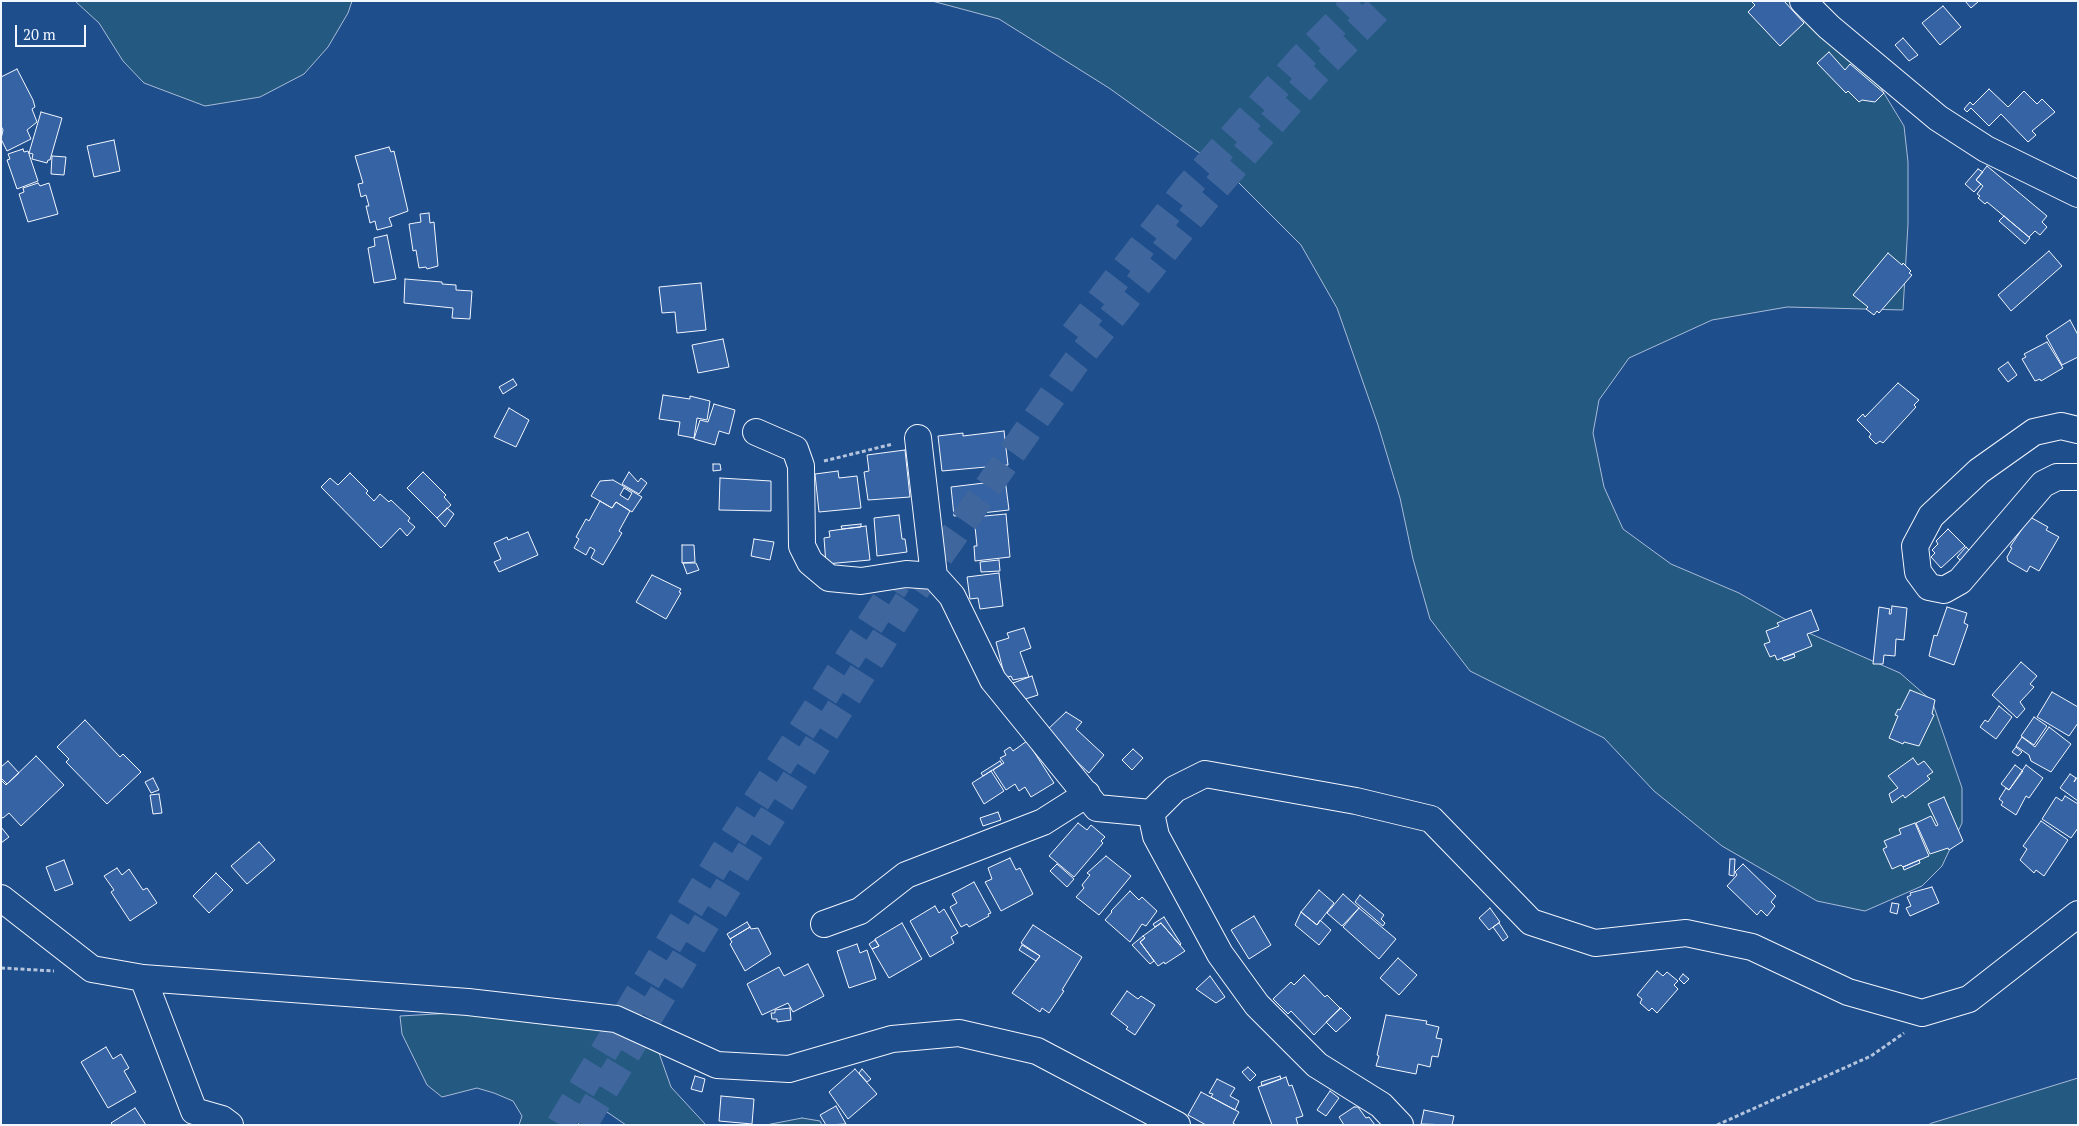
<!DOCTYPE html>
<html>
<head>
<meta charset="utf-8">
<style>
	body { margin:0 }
	#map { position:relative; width:2079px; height:1126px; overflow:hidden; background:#1f4e8c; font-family:"PT Serif",serif }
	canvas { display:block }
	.frame { position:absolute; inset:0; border:2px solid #f2f6ff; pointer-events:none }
	.scale { position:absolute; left:15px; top:25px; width:71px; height:22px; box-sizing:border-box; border:2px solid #f2f6ff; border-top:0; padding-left:6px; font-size:15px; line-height:18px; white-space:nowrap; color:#f2f6ff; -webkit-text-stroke:4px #1f4e8c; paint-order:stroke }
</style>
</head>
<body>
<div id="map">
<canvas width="2079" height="1126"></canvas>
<div class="frame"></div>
<div class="scale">20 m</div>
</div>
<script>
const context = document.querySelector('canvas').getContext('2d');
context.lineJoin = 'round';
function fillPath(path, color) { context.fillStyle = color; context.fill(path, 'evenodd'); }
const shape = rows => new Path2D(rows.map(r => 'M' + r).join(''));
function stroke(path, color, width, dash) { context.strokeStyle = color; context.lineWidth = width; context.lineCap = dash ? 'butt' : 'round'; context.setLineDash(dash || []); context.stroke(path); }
const green = shape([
	[75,1,352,1,348,13,328,47,304,74,260,97,205,106,144,83,123,61,99,23,75,1],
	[932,1,1820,1,1882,90,1904,126,1908,162,1908,224,1903,310,1787,307,1712,320,1629,358,1599,400,1593,433,1604,487,1623,529,1671,564,1739,593,1811,634,1900,673,1932,701,1962,788,1962,823,1942,866,1922,886,1865,911,1817,901,1722,846,1654,791,1604,738,1470,671,1430,619,1413,559,1400,498,1378,425,1337,308,1301,245,1233,177,1109,88,999,19,932,1],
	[558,1007,659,1053,671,1087,706,1125,626,1125,607,1112,589,1114,577,1125,519,1125,522,1116,513,1101,494,1093,477,1088,442,1097,427,1085,402,1034,400,1016,558,1007],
	[2078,1078,2078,1125,1928,1125,1932,1123,2078,1078],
	[802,1118,820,1121,822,1125,766,1125,802,1118]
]);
const building = shape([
	[1751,1,1784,1,1804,23,1780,46,1748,12,1755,5,1751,1],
	[1965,1,1979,1,1971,8,1965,1],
	[1943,6,1961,27,1940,45,1922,23,1943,6],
	[1903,38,1918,55,1909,61,1895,45,1903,38],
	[1829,52,1845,70,1850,64,1884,93,1875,102,1862,100,1859,102,1848,91,1846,93,1817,63,1829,52],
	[17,69,33,100,35,107,32,109,37,122,27,130,31,139,7,151,1,139,3,130,1,126,1,77,17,69],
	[1989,89,2008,107,2024,91,2037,104,2042,99,2055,112,2032,131,2036,135,2028,142,2001,114,1989,126,1971,108,1967,112,1964,109,1970,102,1973,105,1989,89],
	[41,112,62,118,50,160,48,160,47,163,32,159,33,154,29,153,41,112],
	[114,140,120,171,94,177,87,146,114,140],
	[389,147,391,152,394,151,408,211,389,218,392,226,377,230,375,221,370,223,366,206,369,206,366,195,361,197,358,184,363,183,355,156,389,147],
	[23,149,24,152,28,151,38,181,17,189,7,160,10,159,8,154,23,149],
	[52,156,66,157,64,175,51,174,52,156],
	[1987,166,2047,216,2042,222,2047,227,2040,235,2035,231,2029,237,1987,202,1985,204,1978,198,1980,196,1977,194,1983,186,1976,180,1987,166],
	[1978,169,1983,172,1976,180,1981,184,1974,192,1965,184,1978,169],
	[38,183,40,186,49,183,58,214,28,222,19,194,24,192,23,188,38,183],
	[429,213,430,223,434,222,438,266,427,269,426,267,419,268,416,250,413,251,409,224,421,222,420,214,429,213],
	[2004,216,2030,238,2025,244,1999,221,2004,216],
	[387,235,396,279,374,283,368,248,375,246,374,238,387,235],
	[2049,251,2062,266,2011,311,1998,295,2049,251],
	[1888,253,1902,265,1903,263,1911,271,1909,273,1912,275,1879,313,1877,311,1874,315,1866,309,1868,307,1853,295,1888,253],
	[405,279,442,282,442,284,456,285,456,290,472,291,470,319,452,318,453,308,404,303,405,279],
	[701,283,706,330,677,333,675,312,662,313,659,287,701,283],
	[2070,320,2078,335,2078,357,2062,365,2046,336,2070,320],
	[723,339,729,367,698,373,692,345,723,339],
	[2047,342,2063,368,2041,381,2040,379,2035,381,2022,359,2026,357,2024,354,2047,342],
	[2008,362,2017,375,2008,382,1998,369,2008,362],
	[513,379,517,385,503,394,499,387,513,379],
	[1898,383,1919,400,1914,405,1916,407,1883,443,1880,441,1876,444,1869,437,1871,434,1857,420,1863,414,1865,417,1898,383],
	[663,395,690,399,690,396,710,401,707,420,697,418,694,438,678,435,680,422,659,419,663,395],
	[714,404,735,410,729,434,719,431,715,445,694,439,700,420,708,422,714,404],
	[509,408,529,420,516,447,494,437,509,408],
	[1004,431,1008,465,942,471,938,436,963,433,963,436,1004,431],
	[905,450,910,497,868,500,864,472,869,471,867,455,905,450],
	[713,464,720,464,721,470,713,471,713,464],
	[838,471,839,478,857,476,861,508,819,512,815,474,838,471],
	[1004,471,1009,510,954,516,951,487,984,483,983,473,1004,471],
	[423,472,446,495,444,497,451,505,437,518,407,488,423,472],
	[629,472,638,482,641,478,647,483,639,494,622,484,629,472],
	[350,473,368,491,366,493,374,501,380,494,389,502,391,500,410,518,408,521,415,527,407,536,400,528,381,548,321,487,330,478,338,485,350,473],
	[720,478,771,481,771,511,719,510,720,478],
	[613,480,642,497,632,512,616,502,612,508,591,496,600,481,613,480],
	[624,488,632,493,628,500,620,495,624,488],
	[600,501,612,508,616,502,630,511,619,531,622,533,603,565,591,558,595,550,590,547,586,555,574,548,579,539,576,537,586,519,589,521,600,501],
	[447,508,454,514,445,527,437,518,447,508],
	[1006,514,1010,557,975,561,974,546,977,546,974,517,1006,514],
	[899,515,902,539,905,539,907,552,877,556,874,518,899,515],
	[2030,517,2048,527,2046,530,2059,537,2039,571,2030,566,2027,572,2008,561,2007,557,2012,548,2010,547,2030,517],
	[861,524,861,527,842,529,841,526,861,524],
	[866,526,870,560,826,564,824,538,830,537,829,531,866,526],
	[1948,529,1965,546,1941,568,1931,557,1935,553,1932,550,1938,544,1936,541,1948,529],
	[528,532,538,555,499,572,494,562,501,559,494,543,507,537,508,540,528,532],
	[754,539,774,542,770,560,751,556,754,539],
	[682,545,694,545,695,562,682,563,682,545],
	[1966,547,1971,552,1962,562,1957,557,1966,547],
	[999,560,1000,571,981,572,980,562,999,560],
	[683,563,696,563,699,570,687,574,683,563],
	[999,573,1003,606,980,609,978,598,970,599,967,577,999,573],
	[652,575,681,589,679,592,681,593,666,619,636,602,652,575],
	[1892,606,1907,608,1904,640,1896,639,1895,656,1884,655,1883,664,1873,664,1879,607,1890,609,1889,614,1891,614,1892,606],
	[1947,607,1967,613,1964,623,1968,625,1954,665,1929,656,1934,635,1937,636,1947,607],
	[1811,610,1819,630,1807,634,1812,646,1777,660,1775,655,1770,657,1764,644,1770,642,1766,631,1779,626,1777,623,1811,610],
	[1024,628,1031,648,1020,652,1029,677,1013,680,1011,676,1005,678,996,642,1009,638,1007,633,1024,628],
	[1794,654,1795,657,1784,661,1782,658,1794,654],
	[2021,662,2037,676,2030,684,2034,687,2020,702,2025,709,2017,718,1992,695,2021,662],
	[1032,676,1038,695,1019,701,1013,683,1032,676],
	[1910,690,1935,700,1932,714,1934,715,1919,746,1904,742,1903,744,1889,738,1898,716,1895,715,1898,709,1900,710,1910,690],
	[2052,692,2078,707,2078,723,2069,736,2037,717,2052,692],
	[1999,706,2012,717,1996,739,1980,727,1985,720,1988,722,1999,706],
	[1066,712,1082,722,1076,729,1104,755,1089,773,1045,732,1066,712],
	[2034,717,2047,726,2034,745,2021,736,2034,717],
	[85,720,120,757,123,754,141,772,107,804,66,762,69,759,57,747,85,720],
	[2049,727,2071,744,2051,772,2031,761,2029,755,2016,746,2022,737,2035,747,2049,727],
	[1027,741,1054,783,1031,797,1025,787,1019,791,1015,784,1006,790,993,770,1004,763,1000,758,1006,755,1004,751,1010,747,1013,751,1027,741],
	[2016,747,2022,752,2018,756,2012,752,2016,747],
	[1133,749,1143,758,1132,770,1122,760,1133,749],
	[36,756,64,785,21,826,9,813,3,818,1,817,1,780,6,785,36,756],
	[1913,758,1918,765,1924,761,1933,772,1927,776,1930,779,1905,798,1903,795,1892,803,1889,794,1898,788,1888,776,1913,758],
	[8,761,19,773,7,784,1,778,1,767,8,761],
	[1000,761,1002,764,983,776,981,773,1000,761],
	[2015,765,2023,771,2009,790,2001,784,2015,765],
	[2026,765,2043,778,2029,798,2026,796,2016,815,2001,805,2003,802,1999,799,2006,788,2009,790,2026,765],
	[991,771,1004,791,984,804,972,783,991,771],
	[2070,774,2076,778,2074,782,2078,776,2078,801,2060,788,2070,774],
	[153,778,159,790,151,793,145,782,153,778],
	[159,794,162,813,153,814,150,795,159,794],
	[2065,796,2078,804,2078,828,2071,838,2042,819,2056,797,2062,801,2065,796],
	[1944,797,1963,841,1949,850,1948,848,1930,854,1916,823,1931,816,1936,826,1938,825,1928,804,1944,797],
	[998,812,1001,820,983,826,980,818,998,812],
	[2041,821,2068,840,2044,876,2036,870,2034,873,2020,860,2027,849,2023,846,2041,821],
	[1078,823,1087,830,1091,825,1105,837,1101,841,1103,843,1074,877,1049,856,1078,823],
	[1915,823,1929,856,1903,867,1901,865,1892,869,1883,849,1887,847,1884,841,1901,834,1899,829,1915,823],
	[1,827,9,837,1,843,1,827],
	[259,842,275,860,247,884,231,866,259,842],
	[1106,856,1131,876,1099,915,1076,897,1084,888,1082,885,1090,875,1087,873,1106,856],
	[1010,858,1016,870,1020,868,1033,894,1001,911,985,882,992,879,988,868,1010,858],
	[1730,859,1735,859,1734,876,1729,875,1730,859],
	[64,860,73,884,55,891,46,867,64,860],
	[1919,860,1920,863,1904,870,1903,867,1919,860],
	[1057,864,1074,879,1067,887,1050,871,1057,864],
	[1743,864,1776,896,1771,902,1775,906,1767,916,1761,910,1757,915,1727,886,1737,875,1735,872,1743,864],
	[117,868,122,875,129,869,143,890,147,888,157,903,130,921,111,892,114,890,104,876,117,868],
	[216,873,233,890,209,913,193,896,216,873],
	[974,882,991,913,988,914,989,916,969,927,967,924,961,927,950,907,957,903,952,894,974,882],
	[1932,887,1939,903,1910,916,1906,908,1911,906,1907,897,1911,895,1910,893,1932,887],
	[1319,890,1334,903,1317,925,1301,912,1319,890],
	[1130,891,1139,900,1142,897,1157,911,1146,926,1142,924,1130,942,1105,920,1112,912,1111,911,1130,891],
	[1343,894,1359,908,1342,926,1327,913,1343,894],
	[1360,895,1384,915,1381,919,1385,923,1383,926,1355,902,1360,895],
	[1892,903,1899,904,1897,914,1890,912,1892,903],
	[935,906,939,913,944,909,958,933,951,937,954,943,930,957,910,921,935,906],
	[1359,908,1396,939,1379,959,1343,927,1359,908],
	[1490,908,1500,922,1489,930,1479,918,1490,908],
	[1301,912,1317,925,1320,920,1331,930,1319,945,1295,925,1301,912],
	[1254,916,1271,945,1249,959,1231,930,1254,916],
	[1164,917,1181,944,1180,945,1161,923,1155,927,1153,924,1164,917],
	[747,922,750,927,730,939,727,934,747,922],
	[902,923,922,959,889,978,872,949,879,946,875,939,902,923],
	[1161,923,1185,951,1165,964,1164,962,1158,966,1140,942,1145,938,1143,936,1161,923],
	[1499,923,1508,937,1503,941,1493,927,1499,923],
	[1033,925,1082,957,1062,990,1064,991,1049,1013,1042,1008,1040,1012,1012,993,1040,956,1021,943,1033,925],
	[750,927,751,929,758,928,771,954,745,971,730,944,732,942,730,939,750,927],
	[1143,936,1145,938,1140,942,1154,961,1150,964,1132,945,1143,936],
	[875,940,879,946,872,949,869,944,875,940],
	[857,944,860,953,867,950,876,979,849,988,837,951,857,944],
	[1022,945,1040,956,1036,961,1019,950,1022,945],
	[1398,958,1417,975,1399,995,1380,978,1398,958],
	[808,964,824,996,793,1012,788,1003,762,1015,747,984,779,967,784,976,808,964],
	[1657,971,1663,976,1667,972,1678,981,1674,985,1678,989,1657,1013,1652,1008,1649,1011,1640,1003,1642,999,1637,995,1657,971],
	[1683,974,1689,979,1684,984,1679,979,1683,974],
	[1304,975,1325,997,1327,995,1340,1008,1314,1035,1291,1011,1288,1014,1273,999,1291,982,1294,985,1304,975],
	[1210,976,1225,997,1216,1003,1196,989,1210,976],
	[1127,991,1138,999,1141,996,1155,1005,1135,1035,1126,1029,1128,1027,1111,1014,1127,991],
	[790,1008,791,1020,777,1022,777,1019,772,1019,771,1013,775,1013,775,1010,790,1008],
	[1341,1008,1351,1018,1336,1032,1326,1022,1341,1008],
	[1386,1015,1427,1021,1426,1024,1439,1027,1436,1038,1442,1039,1438,1057,1432,1056,1430,1067,1418,1064,1416,1074,1376,1066,1379,1056,1377,1055,1386,1015],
	[106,1047,113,1059,121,1054,129,1068,124,1071,136,1092,108,1108,81,1062,106,1047],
	[1248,1067,1256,1075,1250,1081,1242,1072,1248,1067],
	[855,1069,877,1094,848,1119,829,1092,855,1069],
	[862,1069,871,1079,867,1082,859,1073,862,1069],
	[695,1076,705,1079,702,1092,691,1089,695,1076],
	[1280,1076,1281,1079,1262,1086,1261,1082,1280,1076],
	[1286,1077,1289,1086,1292,1085,1303,1116,1296,1118,1298,1125,1272,1125,1258,1087,1286,1077],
	[1217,1079,1235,1088,1230,1096,1239,1101,1235,1110,1211,1097,1213,1094,1209,1093,1217,1079],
	[1330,1091,1339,1098,1326,1116,1317,1110,1330,1091],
	[1201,1092,1239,1112,1233,1123,1236,1125,1206,1125,1188,1115,1201,1092],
	[721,1096,754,1099,752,1124,719,1121,721,1096],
	[836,1106,846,1124,826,1125,820,1115,836,1106],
	[1354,1107,1358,1107,1366,1118,1369,1117,1375,1125,1344,1125,1339,1117,1354,1107],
	[135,1108,146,1125,113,1125,111,1123,135,1108],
	[1424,1110,1454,1116,1452,1125,1421,1124,1424,1110]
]);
const highwayTunnel = shape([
	[1074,334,1188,187,1302,58,1358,1],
	[560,1125,724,852,897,583],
	[583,1125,743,862,907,602,1076,362,1206,199,1312,77,1386,1]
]);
const path = shape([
	[824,461,893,444],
	[1,968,54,971],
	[1717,1125,1871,1056,1904,1033]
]);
const minor = shape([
	[1803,1,1829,27,1938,118,1986,149,2078,194],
	[2078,430,2061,426,2034,432,1979,471,1931,516,1915,546,1918,572,1929,587,1944,590,1960,581,2043,484,2057,477,2078,477],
	[756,432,795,449,801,466,802,546,810,562,829,578,861,581,906,574,934,576,952,596,993,680,1097,808,1151,813],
	[918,438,934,576],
	[1,898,92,969,143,978,468,1002,616,1019,717,1065,789,1069,892,1039,959,1033,1037,1051,1177,1125],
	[824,924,860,911,906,875,1043,822,1087,794],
	[143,978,194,1111,222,1119,230,1125],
	[1400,1125,1381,1105,1317,1065,1257,1005,1220,954,1156,836,1151,813,1175,789,1205,774,1356,801,1431,819,1531,922,1595,943,1686,933,1752,947,1848,992,1922,1013,1969,999,2078,914]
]);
fillPath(green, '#245a82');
stroke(green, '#a8bbd7', 1);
fillPath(building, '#3563a3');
stroke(building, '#f2f6ff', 1);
stroke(highwayTunnel, '#3f679d', 28, [28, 14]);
stroke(minor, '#f2f6ff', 28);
stroke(path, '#b3c4dc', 3, [4, 2.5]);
stroke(minor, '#1f4e8c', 26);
</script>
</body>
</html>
